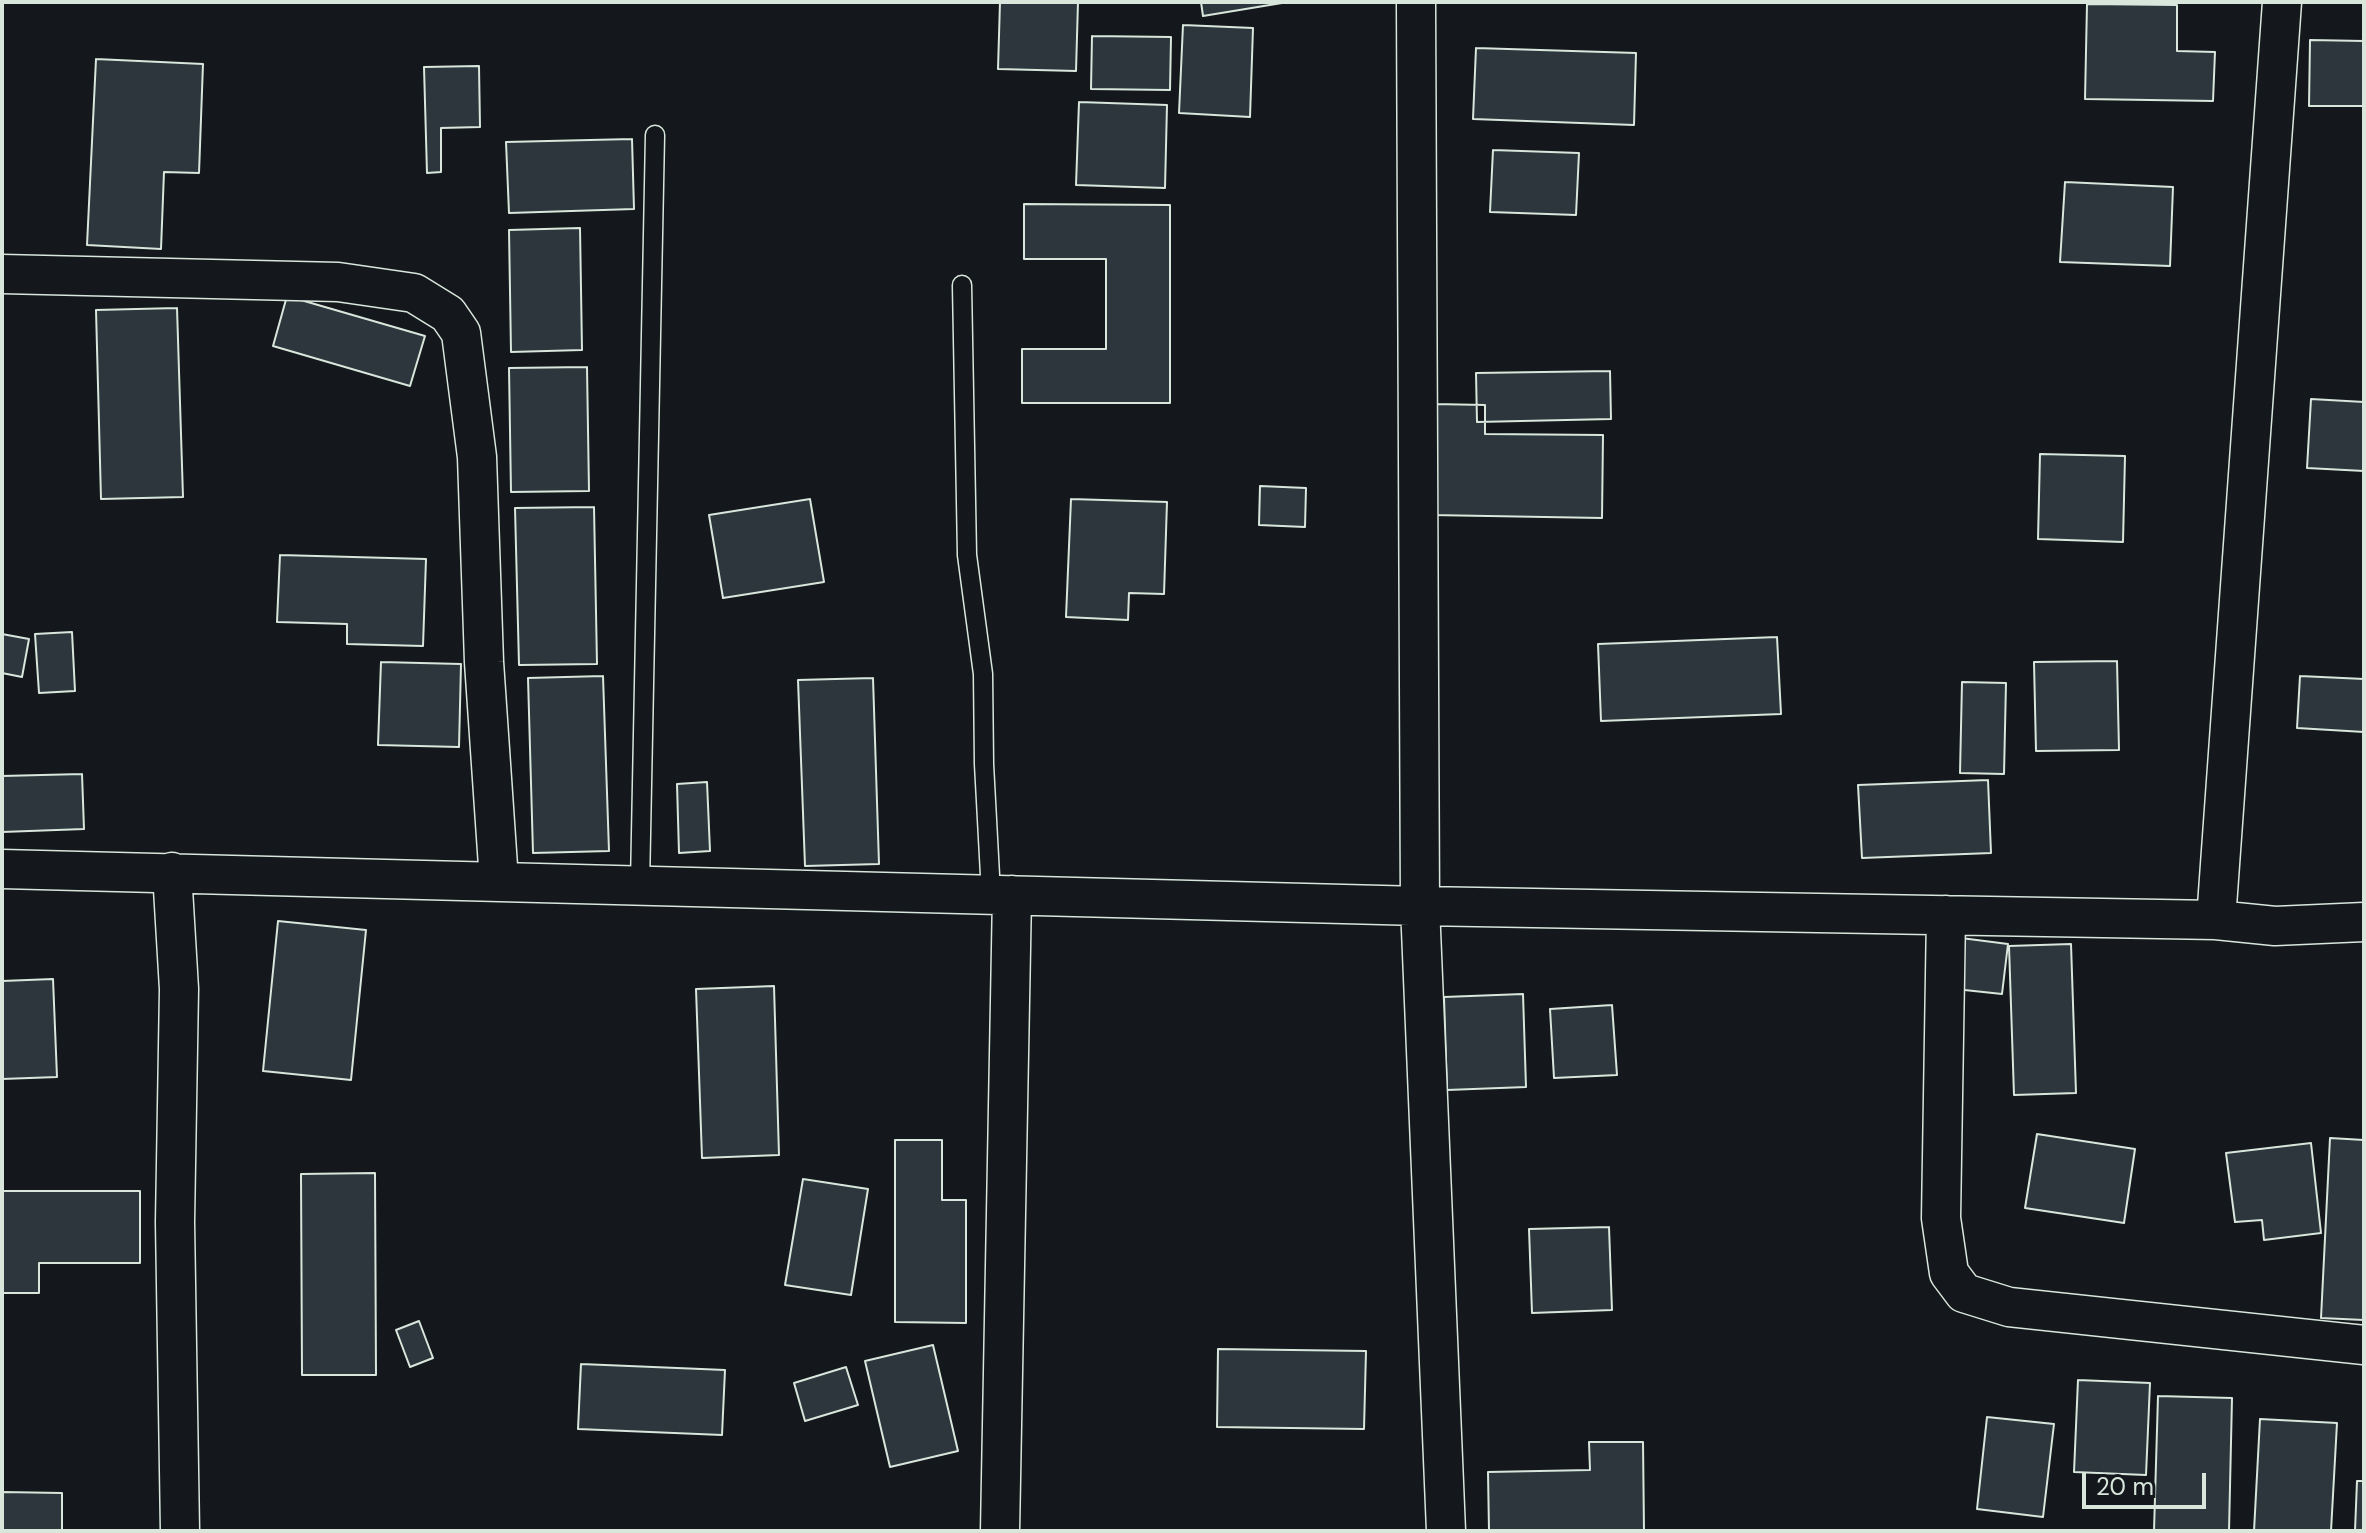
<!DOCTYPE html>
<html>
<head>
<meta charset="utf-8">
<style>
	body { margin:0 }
	#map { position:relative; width:2366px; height:1533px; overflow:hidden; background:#14181c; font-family:"DM Sans",sans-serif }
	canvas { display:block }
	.frame { position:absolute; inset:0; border:4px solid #d8e6dc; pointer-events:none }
	.scale { position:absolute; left:2082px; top:1473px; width:124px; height:36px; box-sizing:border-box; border:4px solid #d8e6dc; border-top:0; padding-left:10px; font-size:24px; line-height:28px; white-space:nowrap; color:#d8e6dc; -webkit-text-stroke:6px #14181c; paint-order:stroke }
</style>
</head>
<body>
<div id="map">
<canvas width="2366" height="1533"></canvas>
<div class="frame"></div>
<div class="scale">20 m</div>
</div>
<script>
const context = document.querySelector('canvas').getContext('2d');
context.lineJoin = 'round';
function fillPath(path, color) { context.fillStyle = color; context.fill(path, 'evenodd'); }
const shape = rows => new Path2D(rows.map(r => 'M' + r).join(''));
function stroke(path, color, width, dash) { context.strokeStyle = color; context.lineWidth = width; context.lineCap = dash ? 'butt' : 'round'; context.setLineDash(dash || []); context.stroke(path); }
const building = shape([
	[1000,2,1078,2,1076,71,998,69,1000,2],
	[1201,2,1288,2,1203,16,1201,2],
	[2087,4,2177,5,2177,51,2215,52,2213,101,2085,99,2087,4],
	[1183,25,1253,28,1250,117,1179,113,1183,25],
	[1092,36,1171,37,1170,90,1091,89,1092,36],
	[2310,40,2364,41,2364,106,2309,106,2310,40],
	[1476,48,1636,53,1634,125,1473,119,1476,48],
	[96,59,203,64,199,173,164,172,161,249,87,245,96,59],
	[479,66,480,127,441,128,441,172,427,173,424,67,479,66],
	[1079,102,1167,105,1165,188,1076,185,1079,102],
	[632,139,634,209,509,213,506,142,632,139],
	[1493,150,1579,153,1576,215,1490,212,1493,150],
	[2065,182,2173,187,2170,266,2060,262,2065,182],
	[1024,204,1170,205,1170,403,1022,403,1022,349,1106,349,1106,259,1024,259,1024,204],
	[580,228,582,350,511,352,509,230,580,228],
	[287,296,425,336,410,386,273,346,287,296],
	[177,308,183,497,101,499,96,310,177,308],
	[587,367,589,491,511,492,509,368,587,367],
	[1610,371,1611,419,1477,422,1476,373,1610,371],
	[2311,399,2364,402,2364,471,2307,468,2311,399],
	[1434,404,1485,405,1485,434,1603,435,1602,518,1431,515,1434,404],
	[2040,454,2125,456,2123,542,2038,539,2040,454],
	[1260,486,1306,488,1305,527,1259,525,1260,486],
	[810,499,824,582,723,598,709,515,810,499],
	[1071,499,1167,502,1164,594,1129,593,1128,620,1066,617,1071,499],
	[594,507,597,664,519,665,515,508,594,507],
	[280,555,426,559,423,646,347,644,347,624,277,622,280,555],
	[72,632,75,691,39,693,35,634,72,632],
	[2,634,29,639,22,677,2,673,2,634],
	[1777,637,1781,714,1601,721,1598,644,1777,637],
	[2117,661,2119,750,2036,751,2034,662,2117,661],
	[381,662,461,664,459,747,378,745,381,662],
	[603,676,609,851,533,853,528,678,603,676],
	[2300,676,2364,679,2364,732,2297,728,2300,676],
	[873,678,879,864,805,866,798,680,873,678],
	[1962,682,2006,683,2004,774,1960,773,1962,682],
	[82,774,84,829,2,832,2,776,82,774],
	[1988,780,1991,853,1862,858,1858,785,1988,780],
	[707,782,710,851,679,853,677,784,707,782],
	[278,921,366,930,351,1080,263,1071,278,921],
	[1961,938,2008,944,2002,994,1955,989,1961,938],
	[2071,944,2076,1093,2014,1095,2009,946,2071,944],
	[53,979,57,1077,2,1079,2,981,53,979],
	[774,986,779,1155,702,1158,696,989,774,986],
	[1523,994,1526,1087,1447,1090,1444,997,1523,994],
	[1612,1005,1617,1075,1554,1078,1550,1009,1612,1005],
	[2037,1134,2135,1149,2124,1223,2025,1208,2037,1134],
	[2330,1138,2364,1140,2364,1320,2321,1318,2330,1138],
	[895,1140,942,1140,942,1200,966,1200,966,1323,895,1322,895,1140],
	[2311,1143,2321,1233,2264,1240,2262,1220,2235,1222,2226,1153,2311,1143],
	[375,1173,376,1375,302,1375,301,1174,375,1173],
	[803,1179,868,1189,851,1295,785,1285,803,1179],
	[2,1191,140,1191,140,1263,39,1263,39,1293,2,1293,2,1191],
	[1609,1227,1612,1310,1532,1313,1529,1229,1609,1227],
	[419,1321,433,1358,410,1367,396,1330,419,1321],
	[933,1345,958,1451,890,1467,865,1361,933,1345],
	[1218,1349,1366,1351,1364,1429,1217,1427,1218,1349],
	[581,1364,725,1370,722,1435,578,1429,581,1364],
	[846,1367,858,1405,805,1421,794,1383,846,1367],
	[2078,1380,2150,1383,2146,1475,2074,1472,2078,1380],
	[2158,1396,2232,1398,2229,1531,2154,1531,2158,1396],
	[1987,1417,2054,1424,2043,1517,1977,1509,1987,1417],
	[2260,1419,2337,1423,2331,1531,2254,1531,2260,1419],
	[1589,1442,1643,1442,1644,1531,1489,1531,1488,1472,1590,1470,1589,1442],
	[2357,1481,2364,1481,2364,1531,2355,1531,2357,1481],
	[2,1492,62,1493,62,1531,2,1531,2,1492]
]);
const lane = shape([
	[962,285,967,555,983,674,984,764,991,894],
	[640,884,655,135]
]);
const street = shape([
	[1416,2,1420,906,1446,1531],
	[2,274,338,282,414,293,448,314,461,333,477,457,484,662,499,881],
	[2,869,1420,906,2216,920,2275,926,2364,922],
	[172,872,179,989,175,1222,180,1531],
	[1946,915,1941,1218,1949,1273,1964,1293,2009,1307,2364,1345],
	[2216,920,2282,2],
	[1000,1531,1012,895]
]);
fillPath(building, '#2c363c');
stroke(building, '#d8e6dc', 2);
stroke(lane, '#d8e6dc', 21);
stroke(street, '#d8e6dc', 41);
stroke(lane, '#14181c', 18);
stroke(street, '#14181c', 38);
</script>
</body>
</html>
